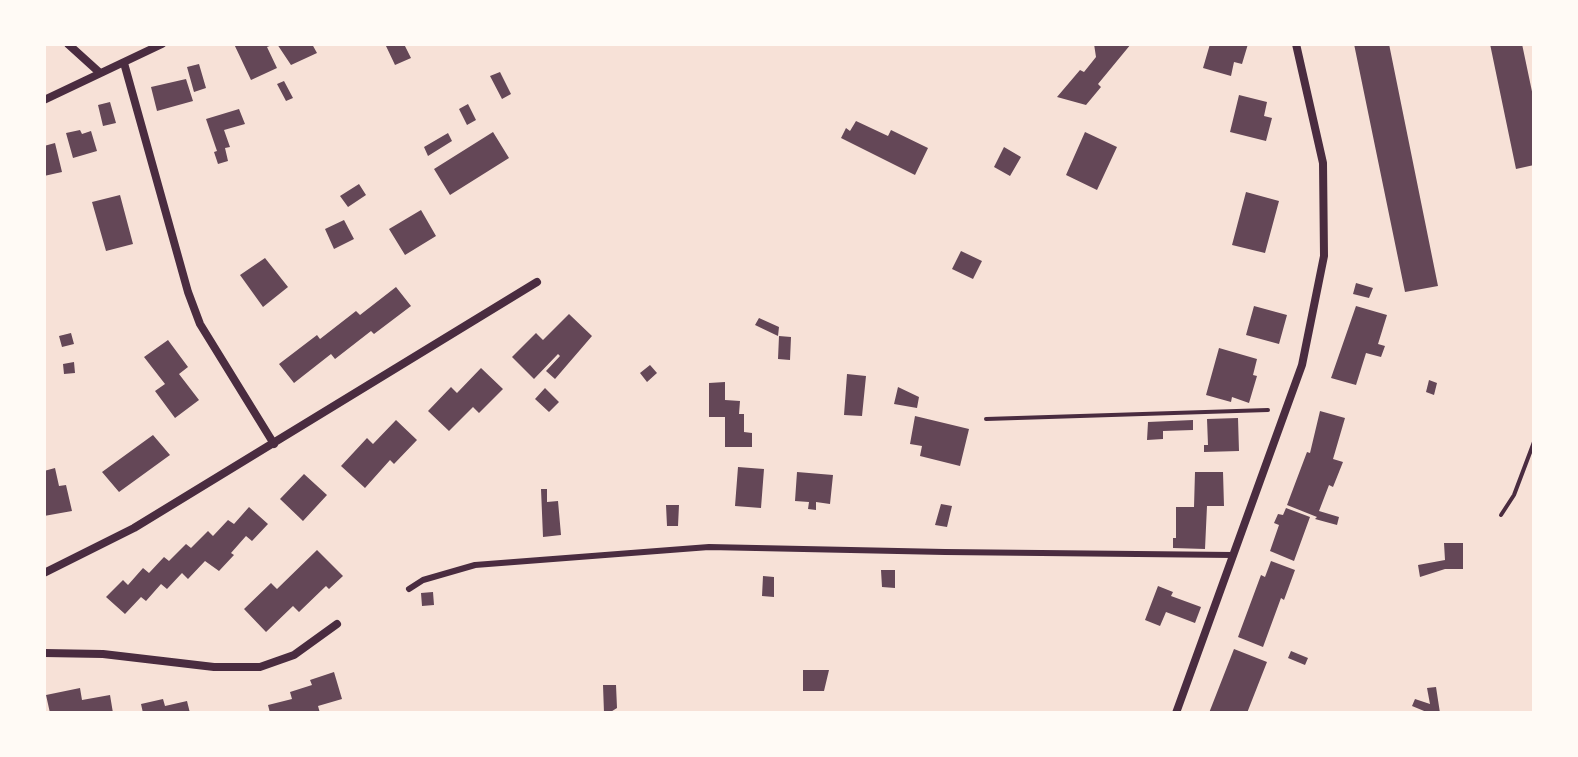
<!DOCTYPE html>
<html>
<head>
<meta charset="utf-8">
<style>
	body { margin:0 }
	#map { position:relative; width:1578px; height:757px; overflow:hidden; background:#f7e1d7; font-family:"PT Sans Narrow",sans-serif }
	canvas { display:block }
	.frame { position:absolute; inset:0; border:46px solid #fffaf5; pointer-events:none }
</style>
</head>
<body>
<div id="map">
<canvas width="1578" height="757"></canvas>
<div class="frame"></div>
</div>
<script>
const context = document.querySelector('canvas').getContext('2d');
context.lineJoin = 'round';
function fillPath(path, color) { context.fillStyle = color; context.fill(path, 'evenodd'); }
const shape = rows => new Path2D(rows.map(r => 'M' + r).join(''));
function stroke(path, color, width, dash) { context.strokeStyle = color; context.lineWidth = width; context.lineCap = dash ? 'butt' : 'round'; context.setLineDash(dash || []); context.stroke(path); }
const building = shape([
	[234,44,275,44,267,47,277,68,251,80],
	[277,44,312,44,317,53,291,65],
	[389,44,404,44,411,58,395,65,386,46],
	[1094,44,1131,44,1098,84,1101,87,1086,105,1057,97,1080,70,1084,72,1096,57],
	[1210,44,1248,44,1242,64,1234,62,1231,76,1203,68],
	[1354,44,1389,44,1438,286,1405,292],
	[1490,44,1522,44,1534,101,1534,165,1516,169],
	[199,64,206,88,194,92,187,67],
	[500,72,511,94,502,99,490,76],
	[186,79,193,101,157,111,151,87],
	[284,81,293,98,286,101,277,84],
	[1239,95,1267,102,1264,116,1272,118,1266,141,1230,132],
	[110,102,116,123,103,126,98,105],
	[468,104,476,120,467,125,459,109],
	[239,109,245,124,224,130,230,147,225,148,228,161,218,164,214,152,217,151,206,119],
	[856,121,888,136,891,130,928,148,915,175,841,138,846,128,850,131],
	[80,130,82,134,91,131,97,151,73,158,66,133],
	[493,132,509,158,450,195,434,169],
	[1085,132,1117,147,1097,190,1066,175],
	[448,133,452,141,428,156,424,147],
	[55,143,62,172,44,176,44,146],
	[1004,147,1021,157,1010,176,994,167],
	[359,184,366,195,348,207,340,196],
	[1246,192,1279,201,1265,253,1232,245],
	[120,195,133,244,106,251,92,202],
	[421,210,436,236,405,255,389,229],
	[344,220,354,239,334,249,325,229],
	[961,251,982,261,973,279,952,269],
	[265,258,288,287,263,307,240,275],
	[1356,283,1373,288,1369,298,1353,294],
	[396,287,411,306,374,334,371,331,335,359,331,354,294,383,279,364,317,335,320,339,356,311,360,315],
	[1254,306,1287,315,1279,344,1246,335],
	[1356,306,1387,315,1378,344,1385,346,1381,357,1366,353,1356,385,1331,378],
	[569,314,592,336,555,379,546,371,560,356,558,354,534,379,512,357,536,333,543,340],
	[759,318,779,327,778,336,755,325],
	[71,333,74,344,62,347,59,336],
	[779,336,791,337,790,360,778,359],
	[168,340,188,367,179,374,199,400,175,418,155,391,165,384,144,357],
	[1219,348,1257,359,1253,375,1257,376,1249,403,1232,397,1231,402,1206,395],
	[74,362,75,373,64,374,63,364],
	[650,365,657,373,647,382,640,373],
	[481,368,503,389,479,413,473,407,449,431,428,411,451,387,457,393],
	[847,374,866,376,862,416,844,415],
	[1429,380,1437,383,1434,395,1426,392],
	[725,382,725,400,740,401,739,414,744,414,744,432,752,433,752,447,725,447,725,417,709,417,709,383],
	[898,387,919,397,917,408,894,404],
	[545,388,559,402,549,412,535,399],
	[1320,411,1345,418,1333,459,1343,462,1333,487,1329,485,1319,511,1339,517,1337,525,1315,519,1317,517,1287,505,1307,452,1310,453],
	[915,416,969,429,960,466,920,456,922,446,910,444],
	[1238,418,1239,451,1204,452,1204,445,1208,445,1207,419],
	[396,420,417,440,394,464,390,460,365,488,341,466,367,438,373,444],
	[1193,420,1193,430,1163,431,1163,439,1147,440,1148,422],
	[153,435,170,455,119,492,102,472],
	[738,467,764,469,761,508,735,506],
	[55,468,59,486,66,485,72,511,44,516,44,471],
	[797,472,833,475,830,504,816,502,816,510,808,509,809,502,795,501],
	[1195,472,1223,472,1224,506,1207,506,1205,549,1173,548,1173,538,1176,538,1176,507,1194,507],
	[304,474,327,495,303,521,280,499],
	[541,489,547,489,547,502,558,501,561,535,543,537],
	[941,504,952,506,947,527,935,525],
	[666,505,679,505,678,526,667,526],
	[249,507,268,524,252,541,246,536,231,553,234,555,219,571,205,561,188,579,182,573,167,589,161,584,146,601,141,597,125,614,106,597,123,580,128,585,143,568,149,573,164,557,169,561,186,544,191,548,208,531,213,536,228,520,234,524],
	[1286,508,1310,517,1294,561,1270,551,1279,525,1274,523,1278,514,1283,515],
	[1444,543,1463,543,1463,569,1445,569,1420,577,1418,565,1445,560],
	[317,550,343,576,329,589,326,586,299,612,293,606,266,632,244,609,271,583,277,589],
	[1271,561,1295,570,1284,600,1281,598,1263,647,1238,637,1261,575,1265,577],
	[881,570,895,570,895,588,882,587],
	[763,576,774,577,774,597,762,596],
	[1158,586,1173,592,1171,596,1201,607,1195,623,1166,612,1160,626,1145,620],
	[433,592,434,605,422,606,421,593],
	[1234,649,1267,662,1247,713,1209,713],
	[1291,651,1308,658,1305,665,1288,658],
	[803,670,829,670,824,691,803,691],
	[334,672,342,699,318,706,320,713,270,713,268,705,292,699,290,692,312,685,310,680],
	[603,685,616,685,617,708,609,713,604,713],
	[1436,687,1440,713,1429,713,1412,706,1415,699,1430,704,1427,688],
	[80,688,82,700,110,695,113,713,50,713,46,695],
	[163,699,165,706,187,701,190,713,143,713,141,704]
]);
const path = shape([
	[986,419,1268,410],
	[1501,515,1514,495,1534,442]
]);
const service = shape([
	[409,589,423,580,475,565,709,547,945,552,1233,555]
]);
const minor = shape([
	[68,44,100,73],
	[124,63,188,292,200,324,274,444],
	[44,100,162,44],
	[44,573,134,528,537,282],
	[44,653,103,654,214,667,260,667,294,655,337,624],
	[1176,713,1302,365,1324,256,1323,163,1296,44]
]);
fillPath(building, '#644757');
stroke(path, '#4a2c40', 4);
stroke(service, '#4a2c40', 6);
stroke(minor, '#4a2c40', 8);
</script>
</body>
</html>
